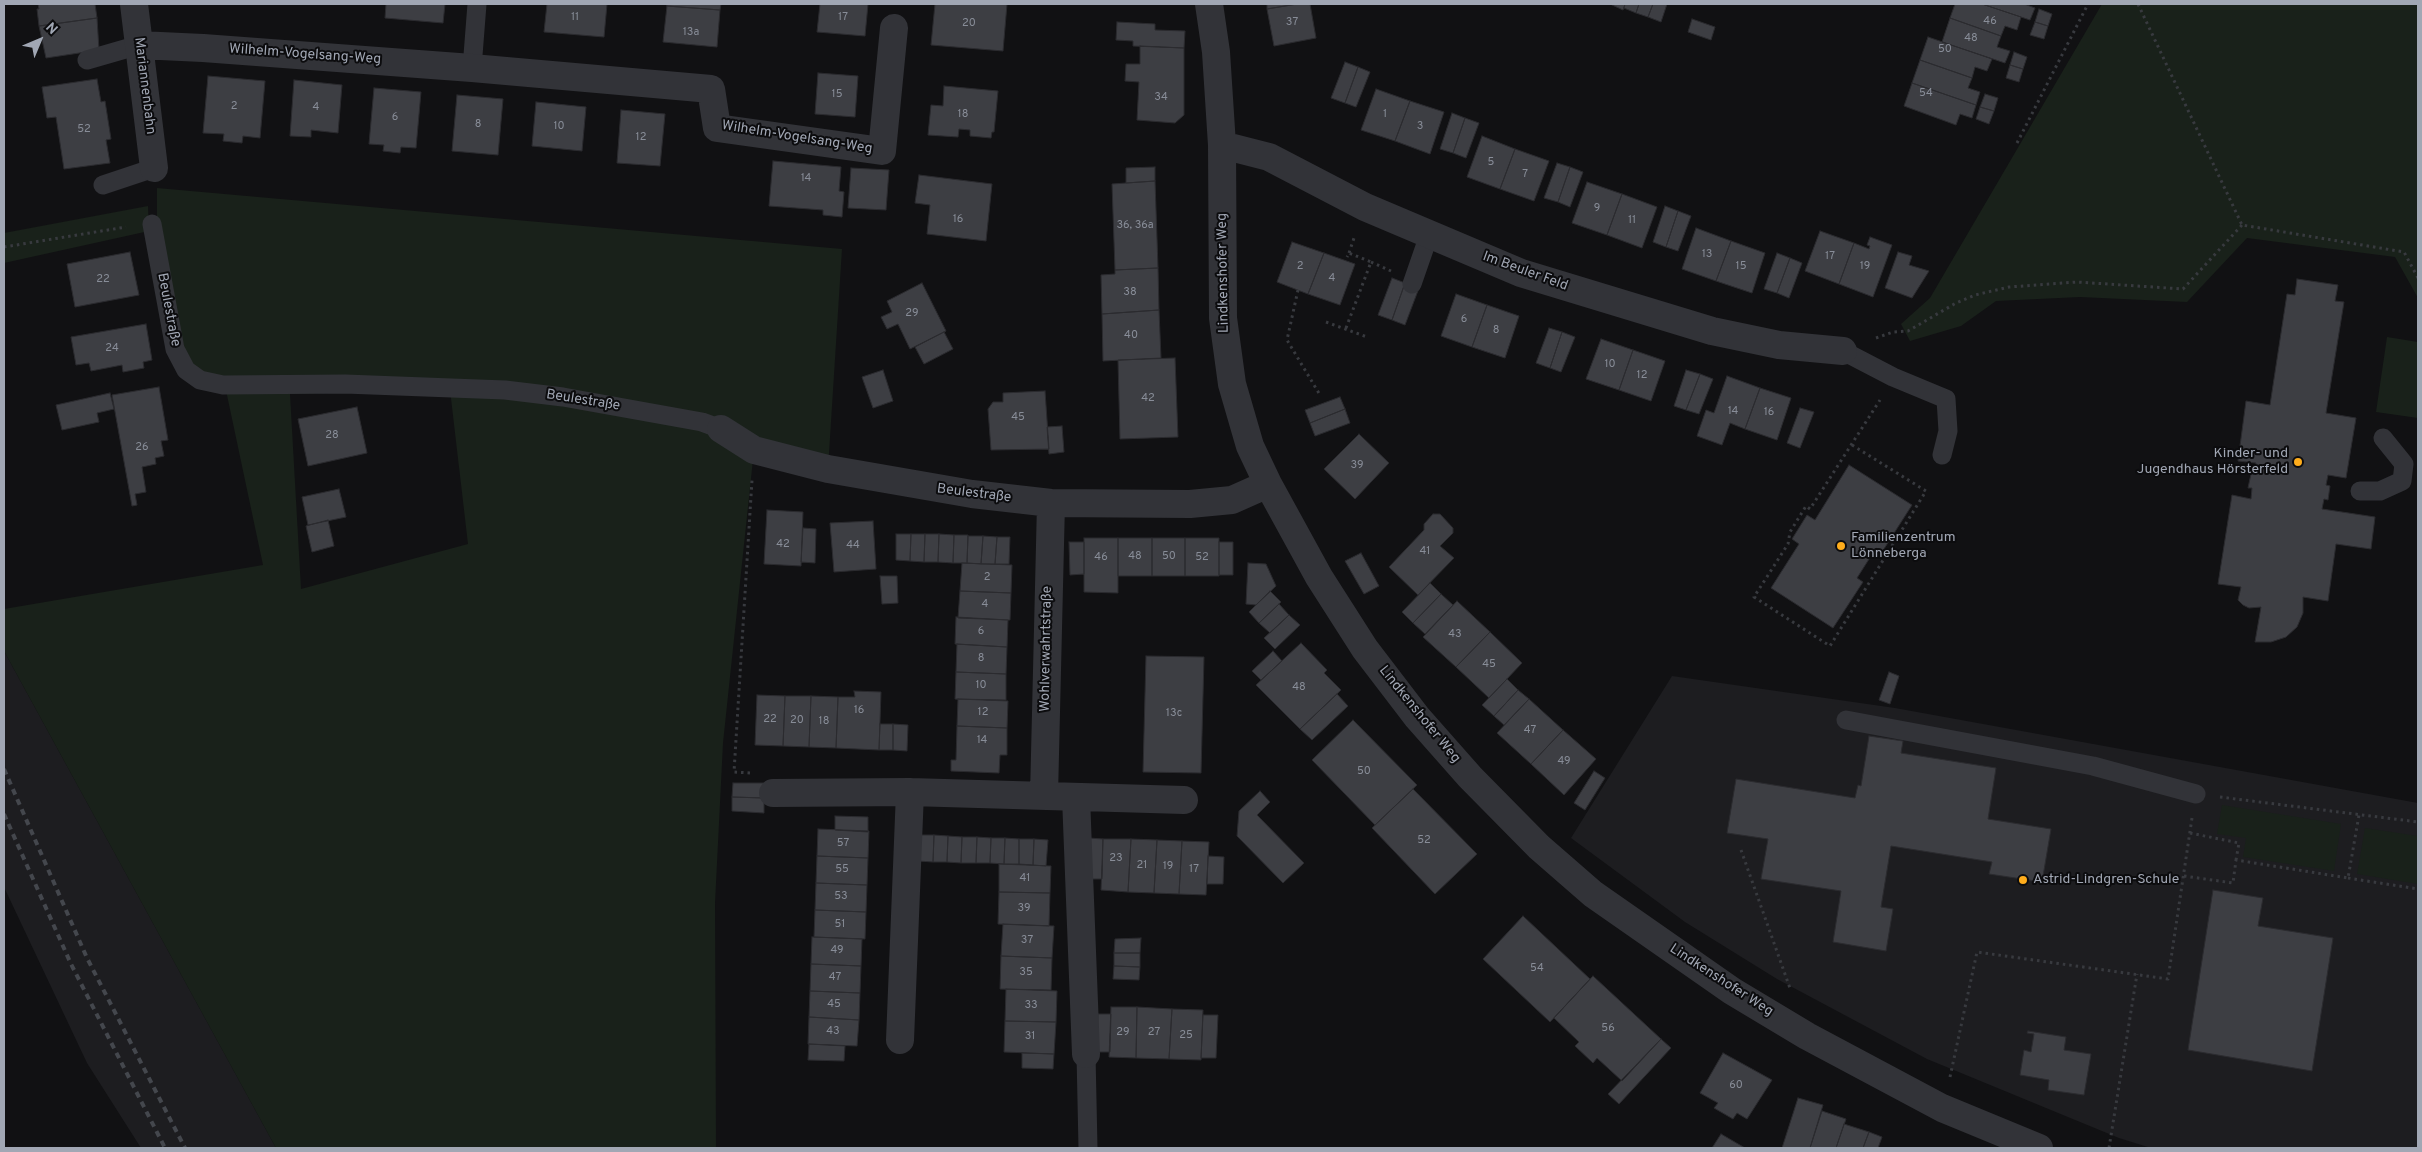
<!DOCTYPE html>
<html>
<head>
<meta charset="utf-8">
<style>
	body { margin:0 }
	#map { position:relative; width:2422px; height:1152px; overflow:hidden; background:#111113; font-family:Overpass,sans-serif }
	canvas { display:block }
	.frame { position:absolute; inset:0; border:5px solid #a1a7b4; pointer-events:none }
	.north { position:absolute; left:15px; top:15px; width:50px; height:50px; -webkit-text-stroke:4px #0c0c0e; paint-order:stroke; rotate:45deg; font-size:14px; font-weight:700; line-height:20px; text-align:center; color:#a1a7b4 }
	.north::after { content:''; display:block; margin:auto; width:18px; height:22px; background:#a1a7b4; clip-path:polygon(50% 0,100% 100%,50% 72%,0 100%) }
</style>
</head>
<body>
<div id="map">
<canvas width="2422" height="1152"></canvas>
<div class="frame"></div>
<div class="north">N</div>
</div>
<script>
const context = document.querySelector('canvas').getContext('2d');
context.lineJoin = 'round';
function fillPath(path, color) { context.fillStyle = color; context.fill(path, 'evenodd'); }
const shape = rows => new Path2D(rows.map(r => 'M' + r).join(''));
function stroke(path, color, width, dash) { context.strokeStyle = color; context.lineWidth = width; context.lineCap = dash ? 'butt' : 'round'; context.setLineDash(dash || []); context.stroke(path); }
function drawText(font, color, halo, rows, align = 'center') {
  context.font = font + ' Overpass,sans-serif'; context.lineWidth = 4; context.setLineDash([]); context.textBaseline = 'middle'; context.strokeStyle = halo; context.fillStyle = color; for (const [text, x, y, turn = 0] of rows) {
    context.save(); context.translate(x, y); context.rotate((+turn || 0) * Math.PI / 180); context.textAlign = isNaN(turn) ? turn : align; if (halo) context.strokeText(text, 0, 0); context.fillText(text, 0, 0); context.restore();
  }
}
const built = shape([
	[4,651,276,1148,141,1148,87,1063,4,887],
	[1672,676,1895,708,2418,803,2418,1148,2151,1148,2119,1138,1927,1059,1777,979,1685,922,1571,838]
]);
const green = shape([
	[2102,4,2418,4,2418,298,2395,257,2247,238,2187,302,2080,297,1996,301,1961,326,1910,341,1901,324,1930,298],
	[157,188,842,249,828,469,754,450,723,743,715,903,716,1148,276,1148,4,651,4,609,263,565,224,381,189,368,157,229],
	[450,390,468,544,301,589,290,394],
	[148,206,149,231,4,263,4,233],
	[2387,337,2418,342,2418,418,2376,412],
	[2222,805,2341,824,2334,871,2243,857,2246,838,2217,834],
	[2365,828,2418,836,2418,884,2357,874]
]);
const building = shape([
	[38,4,95,4,97,18,39,26,37,9,39,9,38,4],
	[386,4,445,4,443,23,385,18,386,4],
	[547,4,607,4,604,37,544,32,547,4],
	[667,4,721,4,720,10,667,6,667,4],
	[820,4,868,4,865,36,817,32,820,4],
	[935,4,1007,4,1003,51,931,45,935,4],
	[1267,4,1297,4,1267,9,1267,4],
	[1297,4,1310,4,1316,38,1274,46,1267,9,1297,4],
	[1610,4,1625,4,1623,10,1610,4],
	[1625,4,1639,4,1636,13,1624,8,1625,4],
	[1639,4,1653,4,1648,17,1636,13,1639,4],
	[1653,4,1667,4,1661,22,1648,17,1653,4],
	[1955,4,1982,4,2021,17,2017,30,2005,26,2001,36,1950,18,1955,4],
	[1982,4,2024,4,2035,8,2030,20,1982,4],
	[667,6,720,10,717,47,663,42,667,6],
	[2039,9,2052,14,2048,26,2035,22,2039,9],
	[97,18,99,50,46,58,39,26,97,18],
	[1950,18,2001,36,1997,47,2010,51,2005,63,1942,42,1950,18],
	[1692,19,1715,27,1711,40,1688,32,1692,19],
	[1117,22,1155,24,1155,30,1185,31,1184,48,1133,46,1133,41,1116,40,1117,22],
	[2035,22,2048,26,2044,39,2030,35,2035,22],
	[1928,37,1992,59,1987,71,1975,67,1972,78,1920,60,1928,37],
	[1140,46,1184,48,1184,115,1175,123,1137,120,1139,82,1125,81,1126,64,1140,64,1140,46],
	[2014,52,2027,57,2023,69,2010,65,2014,52],
	[1920,60,1972,78,1968,88,1980,92,1976,105,1912,83,1920,60],
	[1345,62,1358,67,1345,103,1331,98,1345,62],
	[2010,65,2023,69,2019,82,2006,78,2010,65],
	[1358,67,1370,72,1356,107,1345,103,1358,67],
	[818,73,858,76,855,117,815,114,818,73],
	[208,76,265,81,260,138,243,136,242,143,223,141,224,134,203,133,208,76],
	[97,79,101,102,105,101,111,139,106,140,110,163,64,169,56,117,47,118,42,87,97,79],
	[294,80,342,85,338,133,311,130,311,137,290,136,294,80],
	[1912,83,1976,105,1972,118,1960,114,1956,125,1904,106,1912,83],
	[944,86,998,91,994,132,992,132,991,138,970,136,970,130,959,129,958,137,928,135,931,105,943,106,944,86],
	[374,88,421,92,416,148,401,147,400,153,383,151,384,145,369,144,374,88],
	[1376,89,1410,101,1395,141,1361,130,1376,89],
	[1985,94,1998,98,1994,111,1980,107,1985,94],
	[457,95,503,99,498,155,452,151,457,95],
	[1410,101,1444,112,1430,154,1395,141,1410,101],
	[536,102,586,107,582,151,532,146,536,102],
	[1980,107,1994,111,1989,124,1976,119,1980,107],
	[621,110,665,114,660,166,617,163,621,110],
	[1452,113,1465,118,1453,153,1440,149,1452,113],
	[1465,118,1479,123,1466,158,1453,153,1465,118],
	[1482,136,1515,149,1500,189,1467,177,1482,136],
	[1515,149,1549,161,1534,201,1500,189,1515,149],
	[773,161,841,167,839,191,844,192,842,217,823,215,823,210,769,206,773,161],
	[1557,163,1570,167,1558,202,1544,198,1557,163],
	[1155,167,1155,181,1126,183,1126,168,1155,167],
	[1570,167,1583,172,1570,207,1558,202,1570,167],
	[851,168,889,170,886,210,848,208,851,168],
	[919,175,992,184,986,241,927,234,930,205,915,203,919,175],
	[1155,181,1158,268,1115,270,1112,184,1155,181],
	[1587,182,1622,194,1607,235,1572,223,1587,182],
	[1622,194,1657,207,1642,248,1607,235,1622,194],
	[1665,206,1678,211,1666,247,1653,242,1665,206],
	[1678,211,1691,216,1678,251,1666,247,1678,211],
	[1696,228,1731,241,1716,281,1682,269,1696,228],
	[1820,231,1854,243,1839,284,1805,271,1820,231],
	[1870,237,1892,245,1873,297,1839,284,1854,243,1869,249,1870,246,1867,245,1870,237],
	[1731,241,1765,253,1752,293,1716,281,1731,241],
	[1292,242,1324,253,1308,294,1277,282,1292,242],
	[130,252,139,295,75,307,67,264,130,252],
	[1898,252,1912,256,1909,265,1929,271,1912,298,1885,288,1898,252],
	[1324,253,1355,264,1340,305,1308,294,1324,253],
	[1777,253,1790,258,1777,293,1764,289,1777,253],
	[1790,258,1802,263,1789,298,1777,293,1790,258],
	[1158,268,1159,310,1102,314,1101,275,1115,274,1115,270,1158,268],
	[1392,278,1405,283,1392,320,1378,315,1392,278],
	[2297,279,2338,285,2335,301,2344,302,2326,413,2356,418,2346,478,2328,475,2326,485,2330,486,2328,500,2324,499,2322,509,2375,517,2371,549,2336,544,2328,601,2303,597,2303,613,2297,627,2286,637,2271,642,2255,642,2261,607,2249,608,2243,605,2238,600,2241,587,2218,584,2232,495,2251,499,2252,488,2248,488,2251,474,2254,474,2256,463,2238,461,2246,401,2270,405,2287,294,2295,295,2297,279],
	[922,283,946,331,910,349,898,324,887,329,881,317,892,312,887,301,922,283],
	[1405,283,1419,288,1405,325,1392,320,1405,283],
	[1456,294,1487,305,1472,347,1441,336,1456,294],
	[1487,305,1519,316,1505,358,1472,347,1487,305],
	[1159,310,1161,358,1103,361,1102,314,1159,310],
	[146,324,152,360,143,362,144,368,123,372,122,365,91,371,89,363,76,365,71,337,146,324],
	[1549,328,1562,332,1550,368,1536,363,1549,328],
	[944,332,953,349,924,364,915,347,944,332],
	[1562,332,1575,337,1561,372,1550,368,1562,332],
	[1601,339,1633,350,1619,390,1586,379,1601,339],
	[1633,350,1665,361,1651,401,1619,390,1633,350],
	[1175,358,1178,437,1120,439,1118,360,1175,358],
	[883,370,893,401,873,408,862,377,883,370],
	[1686,370,1700,374,1686,410,1674,406,1686,370],
	[1700,374,1713,379,1699,414,1686,410,1700,374],
	[1727,376,1760,388,1745,429,1730,423,1722,445,1697,436,1706,410,1714,413,1727,376],
	[159,387,168,440,161,441,164,456,155,458,156,464,142,467,146,492,135,494,137,505,132,506,112,395,159,387],
	[1760,388,1791,398,1777,440,1745,429,1760,388],
	[1045,391,1049,449,991,450,988,409,993,402,1003,402,1003,393,1045,391],
	[110,393,114,409,97,413,99,422,62,430,56,405,110,393],
	[1340,397,1345,409,1310,423,1305,410,1340,397],
	[357,407,367,453,308,466,298,419,357,407],
	[1800,408,1814,412,1800,448,1787,443,1800,408],
	[1345,409,1350,423,1315,436,1310,423,1345,409],
	[1062,426,1064,452,1049,454,1047,427,1062,426],
	[1359,434,1389,463,1355,499,1324,469,1359,434],
	[1849,465,1912,505,1882,552,1876,548,1857,578,1863,582,1833,628,1771,588,1799,544,1792,539,1807,515,1815,520,1849,465],
	[339,489,346,517,308,525,302,497,339,489],
	[767,510,803,512,801,566,764,564,767,510],
	[1433,514,1440,514,1453,528,1453,533,1440,546,1454,558,1418,595,1389,567,1424,530,1424,524,1433,514],
	[328,520,334,546,312,552,306,526,328,520],
	[873,521,876,569,834,572,830,523,873,521],
	[803,528,816,529,815,563,801,562,803,528],
	[896,534,911,534,910,561,896,560,896,534],
	[911,534,925,534,924,562,910,561,911,534],
	[925,534,939,534,938,562,924,562,925,534],
	[939,534,954,535,953,563,938,562,939,534],
	[954,535,968,535,967,563,953,563,954,535],
	[968,536,983,536,981,564,967,563,968,536],
	[983,536,997,537,995,564,981,564,983,536],
	[997,537,1010,537,1009,564,995,564,997,537],
	[1084,538,1118,538,1118,593,1084,592,1084,538],
	[1118,538,1152,538,1152,576,1118,576,1118,538],
	[1152,538,1185,538,1185,576,1152,576,1152,538],
	[1185,538,1219,538,1219,576,1185,576,1185,538],
	[1069,542,1084,542,1084,574,1070,575,1069,542],
	[1219,542,1233,542,1233,575,1219,575,1219,542],
	[1361,553,1379,586,1364,594,1345,561,1361,553],
	[962,563,1012,565,1011,593,960,591,962,563],
	[1248,563,1266,564,1276,586,1256,605,1246,604,1248,563],
	[880,576,897,576,898,603,882,604,880,576],
	[1430,583,1441,594,1413,623,1402,612,1430,583],
	[960,591,1011,593,1010,620,958,618,960,591],
	[1270,591,1281,602,1259,623,1249,612,1270,591],
	[1441,594,1453,605,1425,634,1413,623,1441,594],
	[1457,601,1490,632,1456,667,1423,637,1457,601],
	[1279,604,1289,615,1270,633,1259,623,1279,604],
	[1289,615,1300,625,1275,649,1264,638,1289,615],
	[956,617,1008,620,1007,647,955,644,956,617],
	[1490,632,1522,663,1489,698,1456,667,1490,632],
	[1301,643,1327,670,1324,673,1341,690,1300,729,1256,685,1301,643],
	[957,644,1007,647,1006,674,956,672,957,644],
	[1273,651,1282,661,1261,680,1252,671,1273,651],
	[1146,656,1204,657,1201,773,1143,772,1146,656],
	[956,672,1006,674,1006,700,955,699,956,672],
	[1889,672,1899,676,1890,704,1879,700,1889,672],
	[1507,679,1518,690,1494,716,1482,705,1507,679],
	[1518,690,1529,699,1504,725,1494,716,1518,690],
	[854,691,881,692,879,750,836,748,838,697,855,697,854,691],
	[1337,694,1348,706,1312,740,1300,729,1337,694],
	[757,695,785,696,783,746,755,745,757,695],
	[785,696,811,696,809,747,783,746,785,696],
	[811,696,838,697,836,748,809,747,811,696],
	[958,699,1008,701,1007,728,957,726,958,699],
	[1529,699,1563,730,1531,764,1497,733,1529,699],
	[1353,720,1417,785,1375,825,1312,760,1353,720],
	[880,724,893,724,893,750,879,750,880,724],
	[893,724,908,725,907,751,893,750,893,724],
	[957,726,1007,728,1007,755,1000,755,999,773,951,771,951,760,956,760,957,726],
	[1563,730,1596,759,1564,795,1531,764,1563,730],
	[1869,736,1903,741,1901,753,1996,768,1988,819,2051,829,2042,882,1989,874,1992,862,1891,846,1881,907,1893,909,1886,951,1833,942,1841,891,1761,879,1768,839,1727,833,1736,779,1855,798,1858,785,1861,786,1869,736],
	[1594,771,1605,778,1585,810,1574,803,1594,771],
	[733,783,765,783,764,798,732,797,733,783],
	[1413,789,1477,854,1435,894,1372,828,1413,789],
	[1260,791,1270,802,1257,815,1304,863,1283,883,1237,836,1239,811,1260,791],
	[732,797,764,798,764,813,732,811,732,797],
	[835,816,868,817,868,832,835,830,835,816],
	[818,829,869,831,868,858,817,856,818,829],
	[920,835,934,835,933,862,918,861,920,835],
	[934,835,948,836,947,862,933,862,934,835],
	[948,836,962,837,961,863,947,862,948,836],
	[962,837,977,837,976,863,961,863,962,837],
	[977,837,991,838,990,863,976,863,977,837],
	[991,838,1005,838,1004,864,990,863,991,838],
	[1005,838,1019,839,1019,864,1004,864,1005,838],
	[1089,838,1103,839,1102,879,1091,879,1089,838],
	[1019,839,1034,839,1033,865,1019,864,1019,839],
	[1034,839,1048,840,1046,866,1033,865,1034,839],
	[1103,839,1131,839,1128,892,1101,890,1103,839],
	[1131,839,1157,840,1154,893,1128,892,1131,839],
	[1157,840,1182,841,1179,894,1154,893,1157,840],
	[1182,841,1209,842,1206,895,1179,894,1182,841],
	[817,856,868,858,867,885,816,883,817,856],
	[1208,856,1224,857,1223,884,1207,884,1208,856],
	[999,864,1051,866,1050,893,999,892,999,864],
	[816,883,867,885,866,912,815,910,816,883],
	[2213,890,2263,898,2258,926,2333,938,2312,1071,2188,1050,2213,890],
	[999,892,1050,893,1049,926,998,924,999,892],
	[815,910,866,912,865,939,814,937,815,910],
	[1523,916,1590,979,1550,1022,1483,959,1523,916],
	[1003,924,1054,926,1052,958,1001,956,1003,924],
	[812,937,862,939,861,966,811,964,812,937],
	[1141,938,1140,953,1114,953,1115,939,1141,938],
	[1114,953,1140,953,1140,967,1114,966,1114,953],
	[1001,956,1052,958,1051,990,1000,989,1001,956],
	[811,964,861,966,860,993,810,991,811,964],
	[1114,966,1140,967,1139,980,1113,979,1114,966],
	[1593,976,1661,1039,1622,1081,1597,1058,1593,1063,1575,1046,1579,1042,1554,1018,1593,976],
	[1006,989,1057,991,1056,1022,1005,1021,1006,989],
	[810,991,860,993,859,1020,809,1017,810,991],
	[1111,1007,1137,1007,1136,1058,1109,1057,1111,1007],
	[1137,1007,1172,1009,1169,1059,1136,1058,1137,1007],
	[1172,1009,1203,1010,1201,1060,1169,1059,1172,1009],
	[1098,1014,1111,1014,1110,1052,1097,1052,1098,1014],
	[1203,1015,1218,1015,1216,1058,1201,1058,1203,1015],
	[809,1017,859,1020,857,1046,808,1044,809,1017],
	[1005,1021,1056,1022,1054,1054,1004,1052,1005,1021],
	[2028,1031,2066,1037,2064,1050,2091,1054,2084,1095,2048,1090,2049,1080,2020,1075,2024,1050,2031,1052,2034,1034,2027,1033,2028,1031],
	[1661,1039,1671,1048,1619,1104,1608,1094,1661,1039],
	[809,1044,845,1046,844,1061,808,1060,809,1044],
	[1022,1053,1054,1054,1053,1069,1022,1068,1022,1053],
	[1723,1053,1772,1080,1747,1119,1737,1113,1733,1119,1714,1108,1718,1103,1700,1093,1723,1053],
	[1798,1098,1823,1105,1810,1148,1782,1148,1798,1098],
	[1822,1111,1846,1119,1836,1148,1810,1148,1822,1111],
	[1844,1124,1869,1132,1863,1148,1836,1148,1844,1124],
	[1869,1132,1882,1137,1878,1148,1863,1148,1869,1132],
	[1721,1134,1745,1148,1712,1148,1721,1134]
]);
const path = shape([
	[2138,4,2242,225,2404,252,2418,278],
	[2017,143,2088,4],
	[4,247,126,227],
	[1349,253,1355,235],
	[1371,262,1391,271],
	[1298,290,1287,340,1320,395],
	[1326,322,1367,337],
	[1346,328,1371,262,1349,253,1347,257],
	[1876,338,1893,332,1908,331,1956,303,1975,295,2009,287,2077,282,2183,289,2242,225],
	[1852,445,1926,491,1830,646,1754,597,1788,544,1790,532,1806,506,1810,509,1880,400],
	[750,773,734,772,752,480],
	[2220,797,2418,822],
	[2190,833,2239,843,2236,860],
	[1741,850,1791,991],
	[2184,876,2233,883,2236,860,2348,878,2359,815],
	[2348,878,2418,889],
	[1950,1077,1977,952,2168,979,2192,818],
	[2109,1148,2137,974]
]);
const service = shape([
	[87,60,139,45],
	[472,68,477,4],
	[103,185,154,168],
	[152,224,175,349,186,370,200,380,223,385,345,384,505,390,563,397,702,422,721,429],
	[1412,284,1429,235],
	[1843,351,1893,377,1946,399,1948,431,1942,455],
	[2360,491,2380,491,2402,481,2404,464,2383,438],
	[1846,720,2093,766,2196,794],
	[1086,1054,1088,1148]
]);
const minor = shape([
	[134,4,154,168],
	[1209,4,1216,52,1222,145,1223,318,1232,384,1250,446,1268,484,1319,577,1365,649,1417,717,1470,777,1539,847,1593,894,1732,991,1807,1036,1942,1108,2039,1148],
	[139,45,203,48,472,68,711,89,717,128,882,151,894,28],
	[1222,145,1269,157,1365,207,1521,273,1712,331,1779,345,1843,351],
	[721,429,754,450,828,469,972,494,1051,503,1190,504,1232,500,1268,484],
	[773,793,910,792,1184,800],
	[1044,796,1051,503],
	[1076,797,1086,1054],
	[900,1040,910,792]
]);
const rail = shape([
	[4,769,87,958,185,1148],
	[4,814,71,964,165,1148]
]);
const markers = [
	[2298,462,5,"#ffad1c"],
	[1841,546,5,"#ffad1c"],
	[2023,880,5,"#ffad1c"]
];
const numberNames = [
	["11",575,18],
	["17",843,18],
	["46",1990,22],
	["37",1292,23],
	["20",969,24],
	["13a",691,33],
	["48",1971,39],
	["50",1945,50],
	["54",1926,94],
	["15",837,95],
	["34",1161,98],
	["2",234,107],
	["4",316,108],
	["18",963,115],
	["1",1385,115],
	["6",395,118],
	["8",478,125],
	["10",559,127],
	["3",1420,127],
	["52",84,130],
	["12",641,138],
	["5",1491,163],
	["7",1525,175],
	["14",806,179],
	["9",1597,209],
	["16",958,220],
	["11",1632,221],
	["36, 36a",1135,226],
	["13",1707,255],
	["17",1830,257],
	["2",1300,267],
	["15",1741,267],
	["19",1865,267],
	["4",1332,279],
	["22",103,280],
	["38",1130,293],
	["29",912,314],
	["6",1464,320],
	["8",1496,331],
	["40",1131,336],
	["24",112,349],
	["10",1610,365],
	["12",1642,376],
	["42",1148,399],
	["14",1733,412],
	["16",1769,413],
	["45",1018,418],
	["28",332,436],
	["26",142,448],
	["39",1357,466],
	["42",783,545],
	["44",853,546],
	["41",1425,552],
	["48",1135,557],
	["50",1169,557],
	["46",1101,558],
	["52",1202,558],
	["2",987,578],
	["4",985,605],
	["6",981,632],
	["43",1455,635],
	["8",981,659],
	["45",1489,665],
	["10",981,686],
	["48",1299,688],
	["16",859,711],
	["12",983,713],
	["13c",1174,714],
	["22",770,720],
	["20",797,721],
	["18",824,722],
	["47",1530,731],
	["14",982,741],
	["49",1564,762],
	["50",1364,772],
	["52",1424,841],
	["57",843,844],
	["23",1116,859],
	["21",1142,866],
	["19",1168,867],
	["55",842,870],
	["17",1194,870],
	["41",1025,879],
	["53",841,897],
	["39",1024,909],
	["51",840,925],
	["37",1027,941],
	["49",837,951],
	["54",1537,969],
	["35",1026,973],
	["47",835,978],
	["45",834,1005],
	["33",1031,1006],
	["56",1608,1029],
	["43",833,1032],
	["29",1123,1033],
	["27",1154,1033],
	["25",1186,1036],
	["31",1030,1037],
	["60",1736,1086]
];
const streetNames = [
	["Wilhelm-Vogelsang-Weg",305,55,4],
	["Mariannenbahn",144,86,83],
	["Wilhelm-Vogelsang-Weg",797,138,9],
	["Im Beuler Feld",1525,272,20],
	["Lindkenshofer Weg",1224,273,-91],
	["Beulestraße",168,310,79],
	["Beulestraße",583,401,9],
	["Beulestraße",974,494,7],
	["Wohlverwahrtstraße",1047,649,-89],
	["Lindkenshofer Weg",1419,715,51],
	["Lindkenshofer Weg",1721,981,33]
];
const poiNames = [
	["Kinder- und",2288,454,"right"],
	["Jugendhaus Hörsterfeld",2288,470,"right"],
	["Familienzentrum",1851,538],
	["Lönneberga",1851,554],
	["Astrid-Lindgren-Schule",2033,880]
];
fillPath(built, '#1d1d20');
fillPath(green, '#19211a');
fillPath(building, '#3d3e43');
stroke(building, '#2b2b2f', 1);
stroke(path, '#383a3f', 3, [2.5, 4]);
stroke(service, '#323338', 19);
stroke(minor, '#323338', 28);
stroke(rail, '#44474d', 4, [6, 5]);
for (const [x, y, r, color] of markers) { const dot = new Path2D(); dot.arc(x, y, r, 0, 2 * Math.PI); context.fillStyle = color; context.fill(dot); stroke(dot, '#0c0c0e', 2); }
drawText('11px', '#888d98', null, numberNames);
drawText('14px', '#a1a7b4', '#0c0c0e', streetNames);
drawText('14px', '#a1a7b4', '#0c0c0e', poiNames, 'left');
</script>
</body>
</html>
